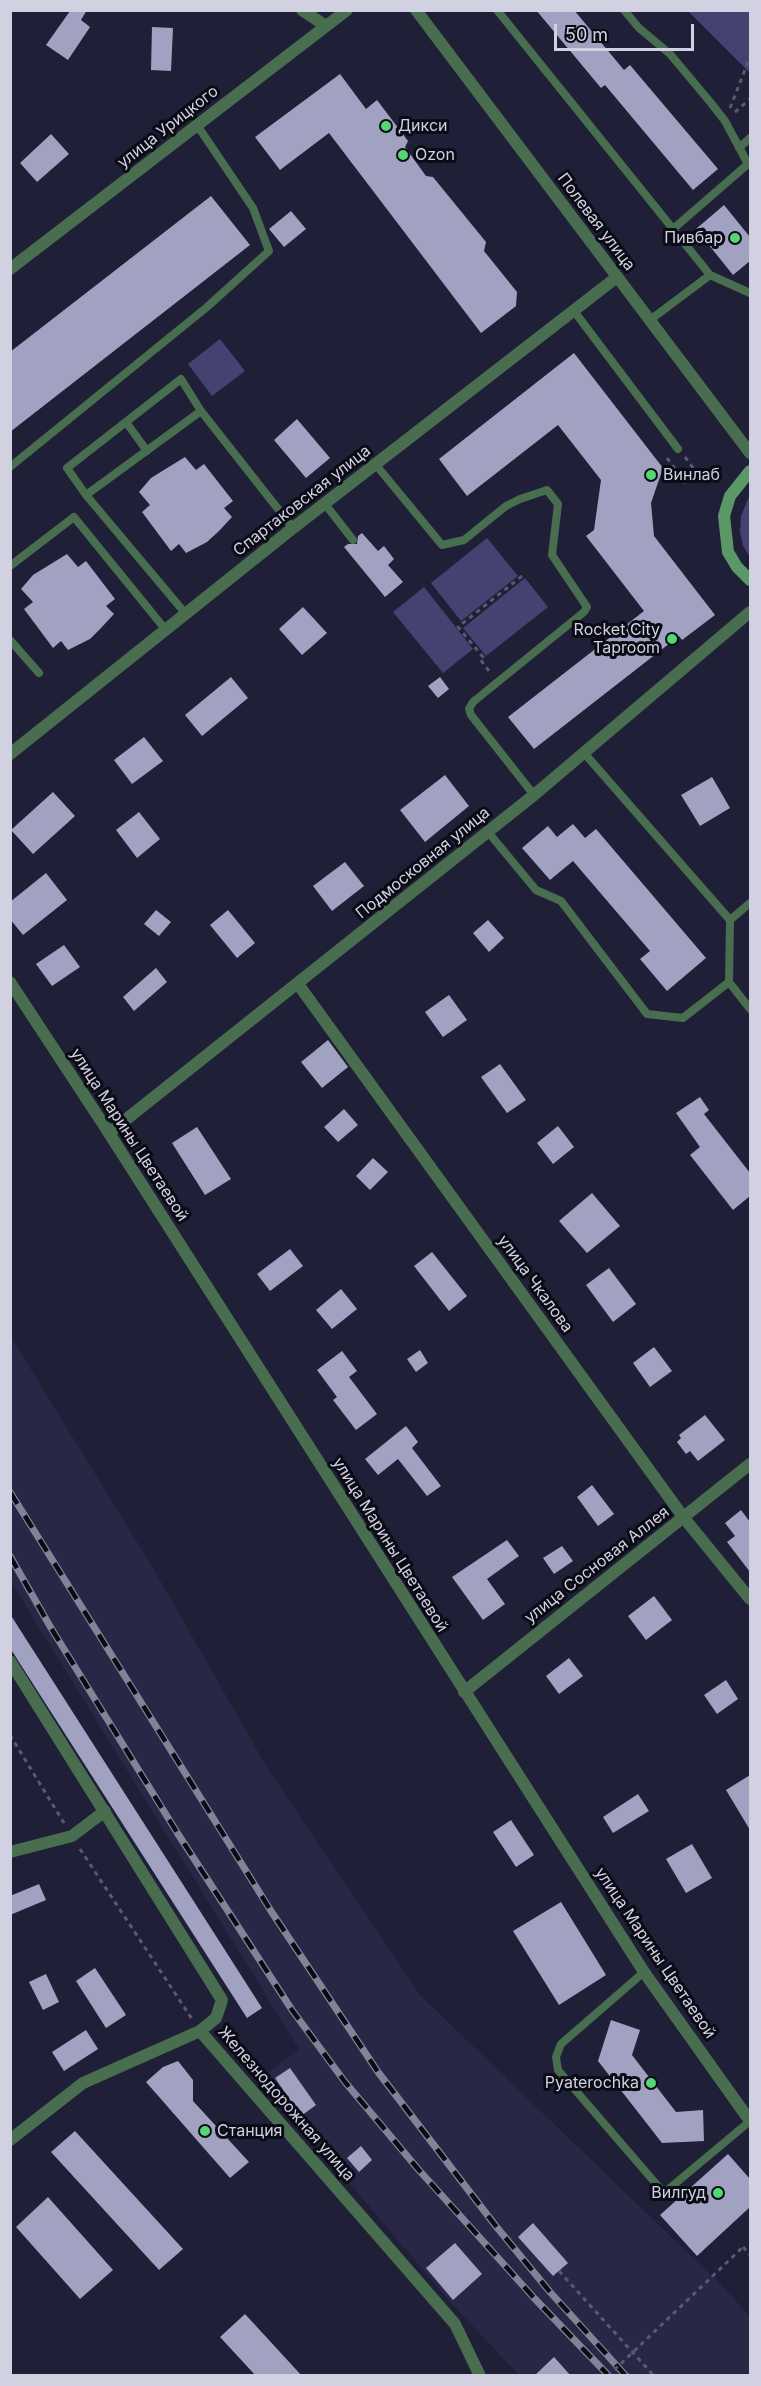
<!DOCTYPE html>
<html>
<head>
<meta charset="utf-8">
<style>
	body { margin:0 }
	#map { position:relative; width:761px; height:2386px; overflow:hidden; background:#201f38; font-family:Inter,sans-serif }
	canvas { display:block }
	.frame { position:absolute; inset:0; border:12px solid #d1d1e2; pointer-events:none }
	.scale { position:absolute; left:554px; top:24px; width:140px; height:27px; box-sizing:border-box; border:3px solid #d1d1e2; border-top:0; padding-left:8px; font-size:18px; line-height:21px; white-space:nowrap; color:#d1d1e2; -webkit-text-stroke:4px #0b0b16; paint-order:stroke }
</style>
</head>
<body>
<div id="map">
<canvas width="761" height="2386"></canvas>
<div class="frame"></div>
<div class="scale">50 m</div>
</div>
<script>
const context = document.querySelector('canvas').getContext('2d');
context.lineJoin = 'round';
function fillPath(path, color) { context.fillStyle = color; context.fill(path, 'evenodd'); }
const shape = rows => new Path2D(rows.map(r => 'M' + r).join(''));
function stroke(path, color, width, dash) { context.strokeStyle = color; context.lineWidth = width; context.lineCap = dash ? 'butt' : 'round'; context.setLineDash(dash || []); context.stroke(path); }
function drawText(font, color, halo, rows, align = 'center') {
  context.font = font + ' Inter,sans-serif'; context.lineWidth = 6; context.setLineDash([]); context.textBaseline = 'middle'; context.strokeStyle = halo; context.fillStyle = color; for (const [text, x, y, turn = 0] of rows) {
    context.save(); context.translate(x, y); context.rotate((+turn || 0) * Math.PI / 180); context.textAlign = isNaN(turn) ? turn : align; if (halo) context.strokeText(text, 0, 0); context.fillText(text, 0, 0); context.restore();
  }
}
const built = shape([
	[11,1337,153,1568,268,1769,420,1995,716,2280,750,2316,750,2375,519,2375,451,2303,261,2078,299,2049,11,1582]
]);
const green = shape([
	[688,11,750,11,750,73],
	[220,339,245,371,212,396,188,364],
	[750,494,750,557,743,546,740,532,741,516],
	[487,538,518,576,461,621,431,583],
	[525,578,548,607,486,656,463,628],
	[424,587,473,649,443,673,393,612]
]);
const building = shape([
	[87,10,81,20,90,27,68,60,46,45,70,11],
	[536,10,574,10,624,70,630,65,718,169,693,190,605,85,601,88],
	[152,27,173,28,171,71,151,70],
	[340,74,366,109,377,100,408,141,405,147,426,176,433,177,486,242,484,251,517,292,516,306,481,333,329,133,280,170,255,137],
	[51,134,69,154,37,182,20,163],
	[211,196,250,245,10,432,10,352],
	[724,205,750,237,750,261,733,275,696,229],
	[291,211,306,229,284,247,269,229],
	[574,353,663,468,651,503,654,536,715,615,682,640,679,636,534,749,508,717,644,611,586,536,594,530,601,480,558,425,467,496,439,459],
	[297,419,330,458,306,478,274,440],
	[185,457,196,470,204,464,233,501,224,508,232,517,219,531,207,542,186,553,179,544,171,551,142,512,150,505,139,492,151,478],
	[362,533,378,551,384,546,394,559,388,565,403,582,385,597,344,547,348,544,357,544,358,536],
	[67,554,78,567,86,561,115,599,106,606,114,614,101,628,90,639,68,650,61,641,53,648,24,609,33,602,21,589,33,575],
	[303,607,327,633,302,655,279,629],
	[231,677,248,698,202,736,185,715],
	[440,677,449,689,438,698,428,686],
	[144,737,163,761,132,784,114,760],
	[445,775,469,806,425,842,400,810],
	[712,777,730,808,700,826,681,795],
	[53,792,75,816,33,854,11,830],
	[139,812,160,839,137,858,116,830],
	[573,824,585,838,596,829,706,958,667,991,640,959,650,951,573,861,550,880,522,848,548,826,557,837],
	[345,862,364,886,332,911,313,886],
	[46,873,67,900,23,935,10,919,10,902],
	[156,910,171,922,159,936,144,924],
	[228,910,255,943,237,958,210,925],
	[488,920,504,938,489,952,473,933],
	[64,945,80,967,52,986,36,964],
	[156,968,167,982,134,1011,123,997],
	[449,995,467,1020,443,1037,425,1012],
	[328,1040,348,1067,322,1088,301,1062],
	[500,1064,526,1100,507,1113,481,1077],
	[700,1097,709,1110,704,1114,750,1173,750,1196,733,1210,690,1155,700,1147,676,1113],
	[344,1109,358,1125,338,1142,324,1127],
	[558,1126,574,1147,553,1164,537,1143],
	[197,1127,231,1179,205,1195,172,1143],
	[373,1158,388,1172,370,1190,356,1176],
	[592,1193,620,1226,587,1253,559,1221],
	[290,1249,303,1266,270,1291,257,1274],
	[432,1252,467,1296,449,1311,414,1266],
	[609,1268,636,1304,613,1322,586,1285],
	[341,1289,357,1309,332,1329,316,1310],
	[654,1347,672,1371,650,1387,633,1363],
	[420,1350,428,1363,416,1372,407,1359],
	[342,1351,357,1371,349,1377,377,1414,356,1430,333,1400,337,1397,317,1370],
	[705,1415,725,1440,698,1461,690,1451,686,1454,677,1442,681,1438,679,1435],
	[406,1426,418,1442,412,1448,441,1486,427,1496,398,1459,378,1475,365,1459],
	[592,1485,614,1514,598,1526,577,1497],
	[741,1510,750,1522,750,1572,727,1542,735,1536,725,1523],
	[507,1540,519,1556,487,1579,505,1604,483,1620,452,1577],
	[562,1546,573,1561,554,1574,543,1558],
	[654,1596,672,1620,646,1640,628,1616],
	[10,1614,262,2008,247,2018,10,1648],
	[569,1658,583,1676,559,1694,546,1676],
	[726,1680,738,1699,717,1714,704,1695],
	[750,1775,750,1830,726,1790],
	[638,1794,649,1811,613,1833,603,1817],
	[511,1820,534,1855,516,1867,493,1832],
	[692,1844,712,1878,686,1893,666,1859],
	[39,1884,46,1900,10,1915,10,1896],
	[561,1902,606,1975,559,2005,513,1931],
	[95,1968,126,2015,106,2028,76,1981],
	[46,1974,59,2002,43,2010,29,1982],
	[611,2020,640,2030,632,2055,676,2112,703,2110,704,2141,662,2143,598,2061],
	[86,2030,98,2049,64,2071,52,2052],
	[178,2061,193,2080,193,2101,249,2162,230,2178,146,2082,163,2067],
	[290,2068,316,2105,301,2116,275,2078],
	[75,2131,183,2249,159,2270,51,2152],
	[361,2146,372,2160,359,2172,347,2158],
	[728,2154,750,2179,750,2207,697,2256,660,2215],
	[48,2197,113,2270,80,2299,16,2227],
	[533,2223,568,2263,553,2276,518,2237],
	[455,2243,482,2274,453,2300,426,2268],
	[245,2314,302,2376,256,2376,220,2337],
	[554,2357,571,2376,534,2376]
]);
const path = shape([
	[730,108,750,57],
	[735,112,750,99],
	[685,457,699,476],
	[667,458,688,486],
	[489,671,480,659,483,657,458,627,522,576],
	[10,1735,64,1823],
	[80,1849,192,2019],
	[743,2247,750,2255],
	[559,2271,654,2376]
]);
const service = shape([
	[497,10,673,229],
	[624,10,639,28,670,54,711,103,725,121,748,164,673,229,710,275],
	[739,148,750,138],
	[574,311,678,449],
	[650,320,710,275,750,293],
	[126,422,147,451],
	[376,465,442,545,464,540,506,506,520,499,547,490,558,504,552,555,587,607,584,612,473,702,469,709,471,715,534,795],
	[10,467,207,307,269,251,253,208,197,125],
	[86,495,67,468,181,379,201,411],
	[325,504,353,540],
	[10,566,74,517,165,629],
	[185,613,86,495,201,411,293,528],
	[10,640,39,673],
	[585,754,730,920,750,903],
	[488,832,536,890,561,901,647,1014,683,1018,729,982],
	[730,920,729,982,750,1009],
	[644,1972,561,2044,556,2057,558,2070,664,2193,750,2121]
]);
const minor = shape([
	[302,10,326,26],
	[416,10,750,453],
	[10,269,347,10],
	[10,754,293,528,617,277],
	[298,984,684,1518,750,1599],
	[109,1133,644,1972,750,2121],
	[10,1661,222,2000,216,2018,200,2031,83,2083,10,2140],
	[464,1692,750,1464],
	[10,1852,72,1836,105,1811],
	[200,2031,455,2324,480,2376]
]);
const tertiary = shape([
	[10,982,109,1133,534,795,750,612]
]);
const secondary = shape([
	[750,471,730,496,724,516,728,552,737,567,750,580]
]);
const rail = shape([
	[10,1492,271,1911,378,2072,495,2225,550,2292,626,2376],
	[10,1556,51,1628,178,1834,292,2010,345,2082,418,2169,535,2299,609,2376]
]);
const pathBridge = shape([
	[608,2376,743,2247]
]);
const markers = [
	[386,126,6,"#53d673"],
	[403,155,6,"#53d673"],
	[735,238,6,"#53d673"],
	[651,475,6,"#53d673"],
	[672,639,6,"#53d673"],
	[651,2083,6,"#53d673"],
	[205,2131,6,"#53d673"],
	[718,2193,6,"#53d673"]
];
const poiNames = [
	["Дикси",398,126],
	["Ozon",415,155],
	["Пивбар",723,238,"right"],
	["Винлаб",663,475],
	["Rocket City",660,630,"right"],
	["Taproom",660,648,"right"],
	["Pyaterochka",639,2083,"right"],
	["Станция",217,2131],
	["Вилгуд",706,2193,"right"]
];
const streetNames = [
	["улица Урицкого",168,127,-38],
	["Полевая улица",596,222,53],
	["Спартаковская улица",302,501,-38],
	["Подмосковная улица",423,863,-39],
	["улица Марины Цветаевой",129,1135,57],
	["улица Чкалова",535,1284,54],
	["улица Марины Цветаевой",390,1545,58],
	["улица Сосновая Аллея",597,1565,-38],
	["улица Марины Цветаевой",655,1953,56],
	["Железнодорожная улица",286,2104,49]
];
fillPath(built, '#282746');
fillPath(green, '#444270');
fillPath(building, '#a1a2c2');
stroke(path, '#5a5970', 3, [4.5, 4.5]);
stroke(service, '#496e4f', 8);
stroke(minor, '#496e4f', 12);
stroke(tertiary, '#496e4f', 12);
stroke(secondary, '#5c9867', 12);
stroke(rail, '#838297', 7);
stroke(rail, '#0b0b16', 4.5, [14]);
stroke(pathBridge, '#5a5970', 3, [4.5, 4.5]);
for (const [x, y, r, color] of markers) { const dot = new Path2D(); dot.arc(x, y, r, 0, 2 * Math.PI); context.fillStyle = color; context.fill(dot); stroke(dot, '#0b0b16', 2); }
drawText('16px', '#d1d1e2', '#0b0b16', poiNames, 'left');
drawText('16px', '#d1d1e2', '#0b0b16', streetNames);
</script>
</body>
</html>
